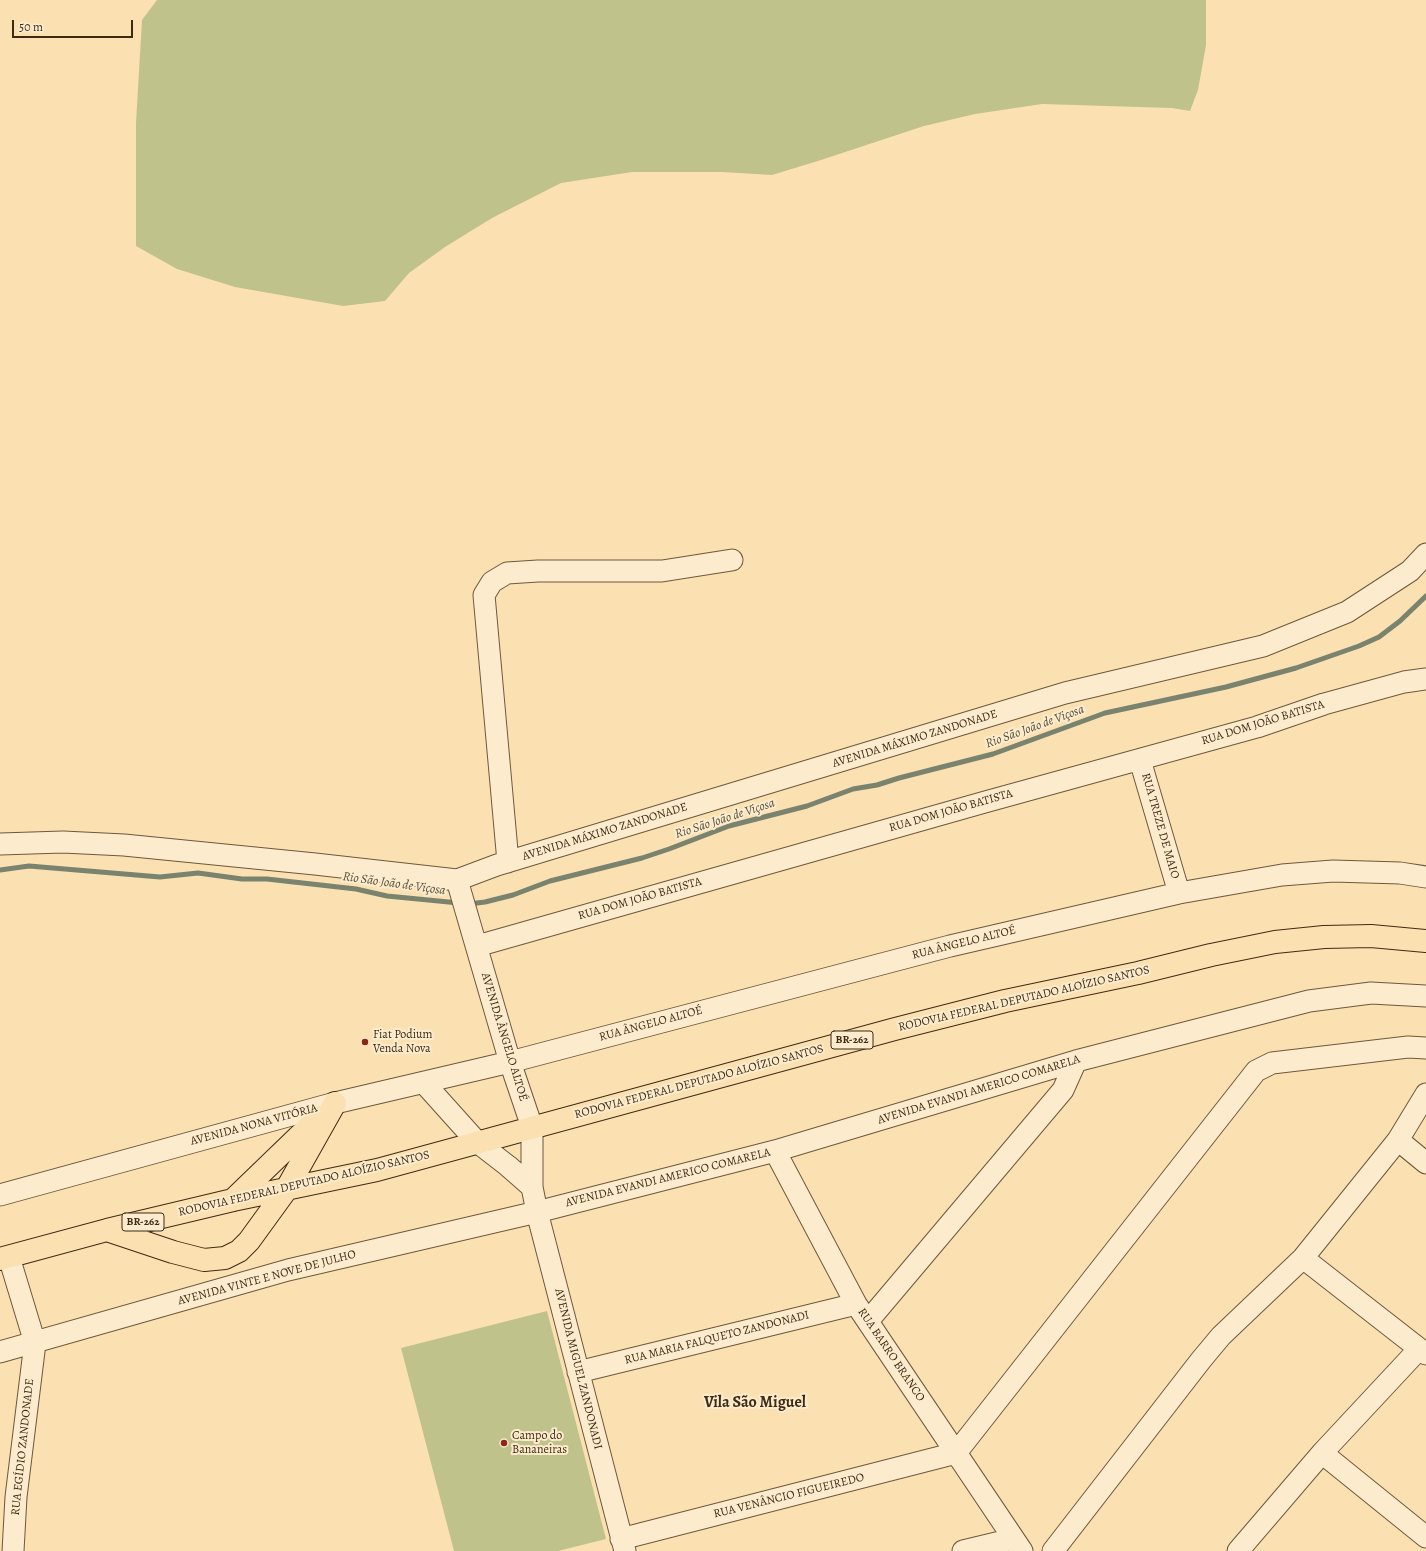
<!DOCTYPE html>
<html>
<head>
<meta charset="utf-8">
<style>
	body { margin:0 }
	#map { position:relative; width:1426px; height:1551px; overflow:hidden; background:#fbe0b2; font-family:Alegreya,serif }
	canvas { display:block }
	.scale { position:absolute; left:12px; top:20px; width:121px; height:18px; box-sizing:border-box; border:2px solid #3f2b14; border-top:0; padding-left:5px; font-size:12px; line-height:14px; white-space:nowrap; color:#3f2b14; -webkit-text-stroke:3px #fcebcd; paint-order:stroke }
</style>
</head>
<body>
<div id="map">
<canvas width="1426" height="1551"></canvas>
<div class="scale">50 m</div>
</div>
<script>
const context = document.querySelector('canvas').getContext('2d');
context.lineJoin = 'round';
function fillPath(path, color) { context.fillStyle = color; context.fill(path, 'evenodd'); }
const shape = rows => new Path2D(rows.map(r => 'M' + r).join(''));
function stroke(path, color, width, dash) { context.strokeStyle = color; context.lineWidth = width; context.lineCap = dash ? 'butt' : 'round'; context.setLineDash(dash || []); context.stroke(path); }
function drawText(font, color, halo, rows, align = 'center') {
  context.font = font + ' Alegreya,serif'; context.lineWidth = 4; context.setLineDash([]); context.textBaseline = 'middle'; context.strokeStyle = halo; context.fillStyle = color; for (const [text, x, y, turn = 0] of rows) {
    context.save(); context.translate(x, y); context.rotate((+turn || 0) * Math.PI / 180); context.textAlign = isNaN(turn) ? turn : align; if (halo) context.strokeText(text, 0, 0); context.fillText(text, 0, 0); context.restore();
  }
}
const green = shape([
	[157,0,1206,0,1206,45,1198,90,1190,111,1172,108,1042,104,975,114,924,126,821,160,772,175,722,172,632,172,561,183,492,218,445,247,409,273,385,301,343,306,235,287,177,269,136,246,136,123,142,20],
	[547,1311,606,1539,558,1551,454,1551,401,1348]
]);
const stream = shape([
	[0,870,29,866,160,877,198,873,242,879,267,879,356,889,387,896,459,903],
	[469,904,485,902,513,895,550,881,642,858,669,849,729,826,807,806,853,789,877,785,899,778,993,754,1105,713,1226,687,1296,668,1359,646,1379,637,1400,621,1426,596]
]);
const minor = shape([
	[1140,760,1179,893],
	[0,844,63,842,124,845,315,864,457,880,497,865,1065,693,1263,646,1347,612,1410,571,1426,554],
	[508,862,484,595,492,582,507,573,538,571,662,571,732,560],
	[457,880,510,1062,532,1127,532,1187,537,1212,625,1551],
	[477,946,985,802,1257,727,1324,704,1404,682,1426,679],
	[424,1083,477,1142,508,1166,532,1187],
	[1398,1140,1426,1163],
	[775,1151,856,1304,1022,1551],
	[0,1195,335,1103,510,1062,950,946,1179,893,1282,875,1333,871,1400,873,1426,877],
	[9,1257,35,1343,16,1497,13,1551],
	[1303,1258,1426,1354],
	[868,1321,1063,1090,1076,1061],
	[0,1352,288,1270,537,1212,775,1151,1076,1061,1309,1001,1371,993,1426,996],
	[578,1372,856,1304],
	[1322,1453,1426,1537],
	[621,1539,956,1453,1256,1071,1272,1063,1408,1047,1426,1048],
	[963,1551,1013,1539],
	[1053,1551,1201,1360,1221,1336,1303,1258,1398,1140,1426,1094],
	[1238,1551,1322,1453,1419,1349]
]);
const highway = shape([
	[233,1200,319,1117],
	[107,1230,173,1252,204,1260,225,1258,239,1251,249,1241,286,1190,335,1103],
	[0,1259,107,1230,233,1200,377,1170,895,1029,1005,1001,1138,973,1211,955,1275,942,1324,937,1371,936,1426,941]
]);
const markers = [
	[365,1042,4,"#8f2418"],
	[504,1443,4,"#8f2418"]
];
const shields = [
	[852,1040,42],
	[143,1222,42]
];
const shieldNames = [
	["BR-262",852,1040],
	["BR-262",143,1222]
];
const streetNames = [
	["RUA DOM JOÃO BATISTA",1263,723,-17],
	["AVENIDA MÁXIMO ZANDONADE",915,739,-17],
	["RUA DOM JOÃO BATISTA",951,811,-16],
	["RUA TREZE DE MAIO",1160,826,74],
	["AVENIDA MÁXIMO ZANDONADE",605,832,-17],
	["RUA DOM JOÃO BATISTA",640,899,-16],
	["RUA ÂNGELO ALTOÉ",964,943,-14],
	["RODOVIA FEDERAL DEPUTADO ALOÍZIO SANTOS",1024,999,-13],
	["RUA ÂNGELO ALTOÉ",651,1024,-15],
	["AVENIDA ÂNGELO ALTOÉ",504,1037,73],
	["RODOVIA FEDERAL DEPUTADO ALOÍZIO SANTOS",699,1082,-15],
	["AVENIDA EVANDI AMERICO COMARELA",979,1090,-17],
	["AVENIDA NONA VITÓRIA",254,1125,-15],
	["AVENIDA EVANDI AMERICO COMARELA",668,1178,-14],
	["RODOVIA FEDERAL DEPUTADO ALOÍZIO SANTOS",304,1184,-13],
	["AVENIDA VINTE E NOVE DE JULHO",267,1278,-15],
	["RUA MARIA FALQUETO ZANDONADI",717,1338,-14],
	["RUA BARRO BRANCO",891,1355,56],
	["AVENIDA MIGUEL ZANDONADI",578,1369,76],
	["RUA EGÍDIO ZANDONADE",23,1447,-84],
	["RUA VENÂNCIO FIGUEIREDO",789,1496,-14]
];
const poiNames = [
	["Fiat Podium",373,1035],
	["Venda Nova",373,1049],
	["Campo do",512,1436],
	["Bananeiras",512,1450]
];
const waterNames = [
	["Rio São João de Viçosa",1035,727,-20],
	["Rio São João de Viçosa",725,819,-18],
	["Rio São João de Viçosa",394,884,8]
];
const districtNames = [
	["Vila São Miguel",755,1403]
];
fillPath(green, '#c0c28b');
stroke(stream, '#79836e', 5);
stroke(minor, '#6e583c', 23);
stroke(highway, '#3f2b14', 24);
stroke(minor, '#fcebcd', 21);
stroke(highway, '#fbe0b2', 22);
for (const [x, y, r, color] of markers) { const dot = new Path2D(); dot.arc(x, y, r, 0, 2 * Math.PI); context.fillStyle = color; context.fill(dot); stroke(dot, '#fcebcd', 1.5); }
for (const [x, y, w] of shields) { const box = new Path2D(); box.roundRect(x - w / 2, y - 9, w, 18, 3); context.fillStyle = '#fcebcd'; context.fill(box); stroke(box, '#3f2b14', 1); }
drawText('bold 11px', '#3f2b14', null, shieldNames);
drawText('12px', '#3f2b14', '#fcebcd', streetNames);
drawText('12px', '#3f2b14', '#fcebcd', poiNames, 'left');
drawText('italic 13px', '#57503a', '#fcebcd', waterNames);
drawText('bold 16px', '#3f2b14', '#fcebcd', districtNames);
</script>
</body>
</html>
